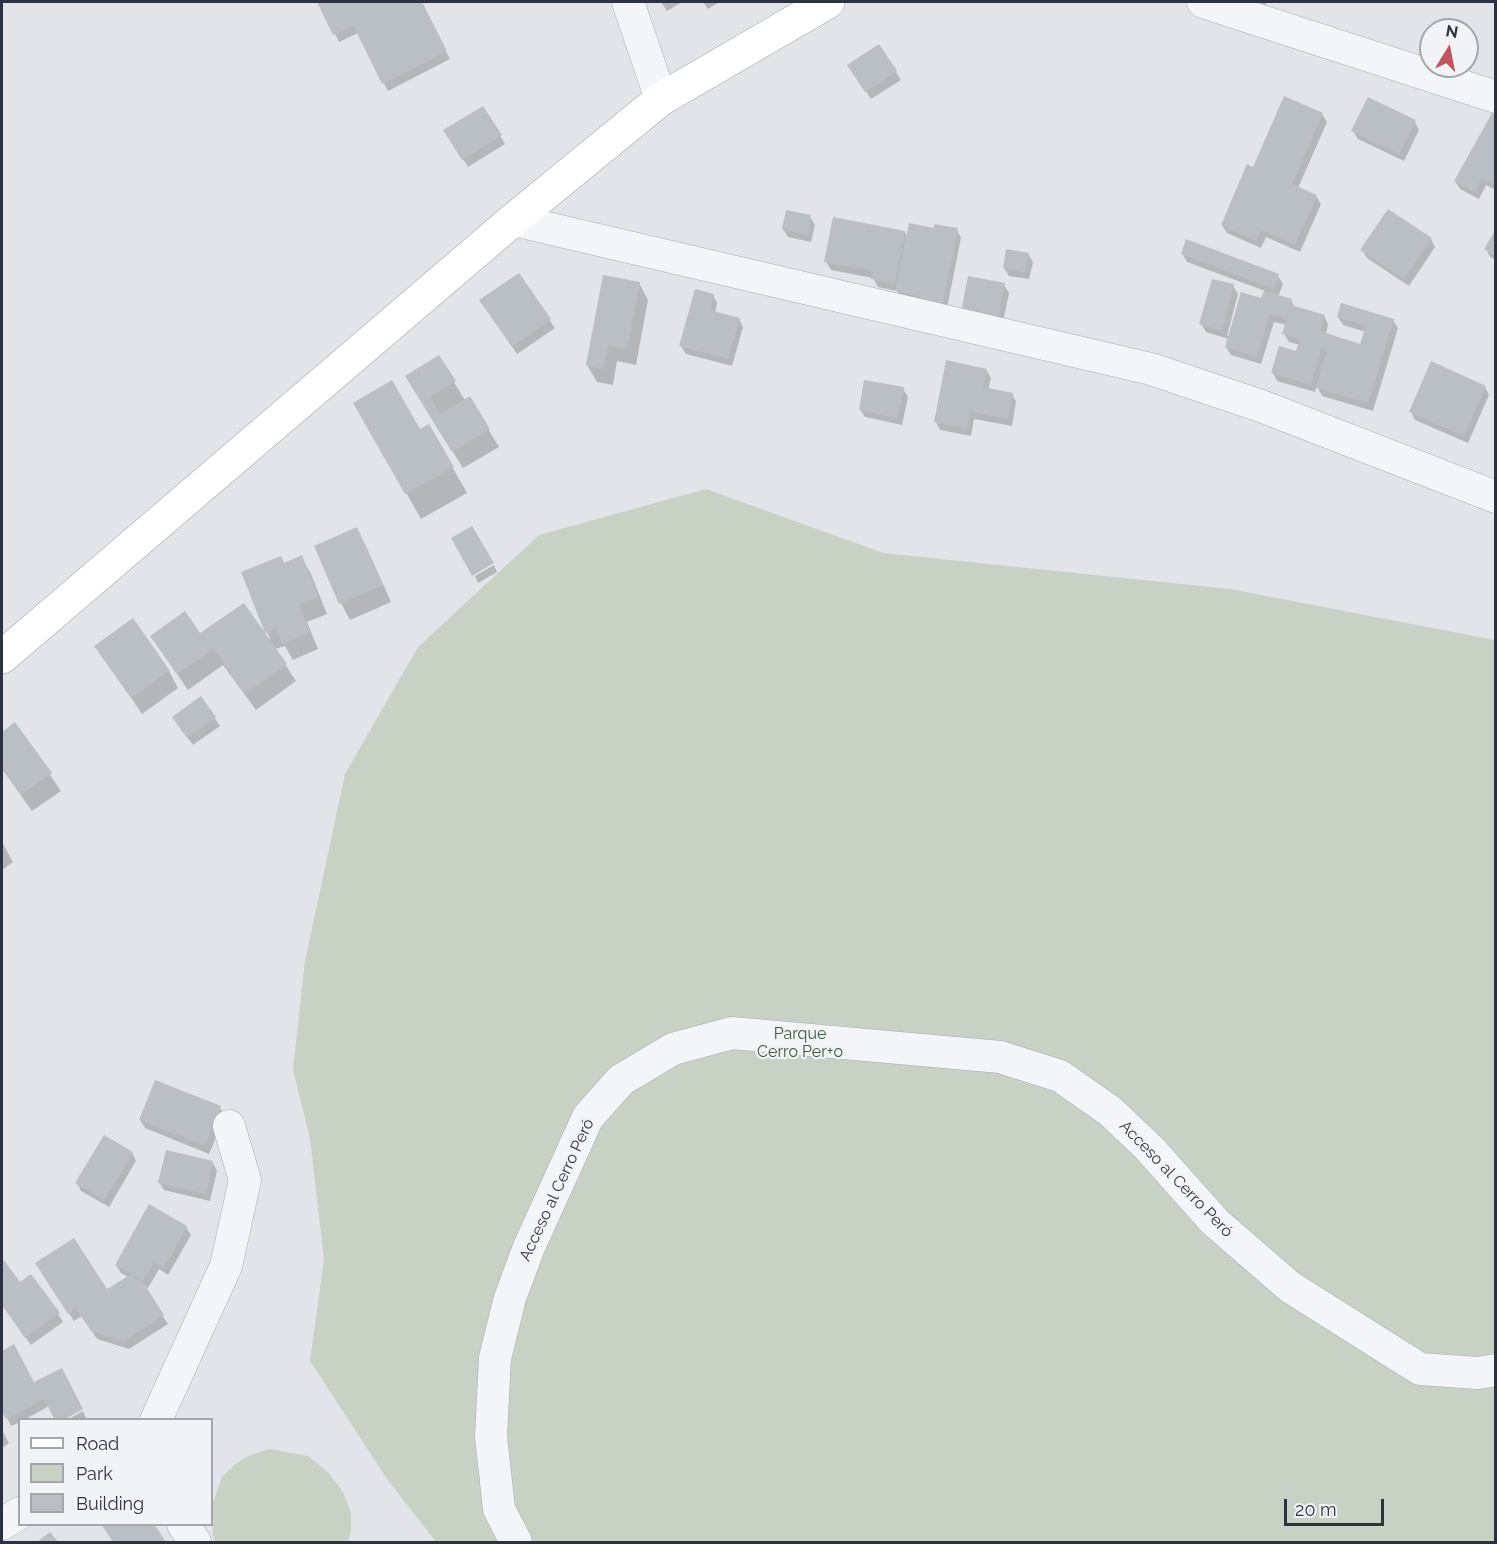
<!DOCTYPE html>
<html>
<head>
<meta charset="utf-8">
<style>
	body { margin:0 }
	#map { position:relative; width:1497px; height:1544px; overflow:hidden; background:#e2e4e9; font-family:Raleway,sans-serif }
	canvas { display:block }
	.frame { position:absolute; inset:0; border:3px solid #2c323f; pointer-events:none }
	.legend { position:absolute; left:18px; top:1418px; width:195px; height:108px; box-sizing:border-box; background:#f1f3f6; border:2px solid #a2a6ad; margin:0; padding:8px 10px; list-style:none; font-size:18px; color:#2c323f }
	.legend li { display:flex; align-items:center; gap:12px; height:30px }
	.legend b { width:30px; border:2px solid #a2a6ad }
	.north { position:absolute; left:1419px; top:18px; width:60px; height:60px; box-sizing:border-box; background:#f1f3f6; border:2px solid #a2a6ad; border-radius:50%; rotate:10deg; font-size:16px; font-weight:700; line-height:24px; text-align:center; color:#2c323f }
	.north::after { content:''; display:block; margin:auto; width:21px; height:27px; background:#c05561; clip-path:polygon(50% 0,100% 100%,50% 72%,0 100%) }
	.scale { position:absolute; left:1284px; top:1499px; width:100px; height:27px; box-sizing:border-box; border:3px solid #2c323f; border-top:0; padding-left:8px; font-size:18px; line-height:21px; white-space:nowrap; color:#2c323f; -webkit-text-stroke:4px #f1f3f6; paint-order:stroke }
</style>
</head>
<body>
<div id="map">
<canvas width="1497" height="1544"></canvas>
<div class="frame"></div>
<ul class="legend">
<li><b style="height:8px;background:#fff"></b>Road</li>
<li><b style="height:16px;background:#c7d2c4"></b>Park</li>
<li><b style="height:16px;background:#babec5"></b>Building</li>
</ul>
<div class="north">N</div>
<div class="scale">20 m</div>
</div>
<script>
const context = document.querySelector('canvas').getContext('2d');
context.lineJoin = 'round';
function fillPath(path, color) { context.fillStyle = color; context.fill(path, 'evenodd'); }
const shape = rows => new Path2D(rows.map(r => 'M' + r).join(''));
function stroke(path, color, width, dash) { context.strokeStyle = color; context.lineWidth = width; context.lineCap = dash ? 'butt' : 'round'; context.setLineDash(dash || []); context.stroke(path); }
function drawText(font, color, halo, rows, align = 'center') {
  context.font = font + ' Raleway,sans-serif'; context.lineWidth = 4.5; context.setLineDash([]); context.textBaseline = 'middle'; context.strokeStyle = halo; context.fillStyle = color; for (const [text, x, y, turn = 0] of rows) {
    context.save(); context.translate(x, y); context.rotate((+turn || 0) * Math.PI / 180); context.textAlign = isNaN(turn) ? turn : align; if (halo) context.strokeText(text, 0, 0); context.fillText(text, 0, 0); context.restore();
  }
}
const green = shape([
	[706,489,883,553,1230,589,1495,640,1495,1542,436,1542,387,1479,310,1361,324,1259,310,1138,293,1070,305,961,345,774,418,647,539,535],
	[269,1449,308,1456,328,1472,343,1492,351,1513,351,1532,348,1542,216,1542,213,1536,212,1506,222,1477,234,1465,248,1456]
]);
const shadow = shape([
	[319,2,421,2,450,59,388,91,358,33,339,42],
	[661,2,682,2,667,11],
	[703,2,719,2,708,9],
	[1228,2,1265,2,1270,18],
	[879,46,901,80,871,99,854,73],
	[1285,98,1322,114,1327,122,1298,188,1316,196,1321,204,1300,252,1266,237,1261,248,1227,233,1222,225,1254,169],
	[483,108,505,144,468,167,450,139],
	[1496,116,1496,190,1486,185,1479,199,1460,189,1455,181],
	[1415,122,1419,130,1404,161,1358,139,1353,131],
	[810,217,815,225,811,242,788,237,783,229],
	[935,229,957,230,961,238,945,318,901,298,897,291,878,287,873,278,831,270,826,262,905,232,907,237],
	[1496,232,1496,260,1490,257,1486,249],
	[1431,239,1435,247,1409,286,1367,258,1362,250],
	[1182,253,1278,276,1283,284,1278,297,1291,300,1295,308,1324,316,1328,324,1326,334,1361,346,1366,332,1343,325,1338,317,1393,320,1398,328,1373,411,1322,396,1317,386,1315,392,1277,381,1273,373,1297,353,1300,345,1289,342,1284,334,1287,325,1274,322,1261,364,1231,355,1226,347,1229,339,1206,332,1201,324,1233,286,1238,294,1227,336,1229,336,1262,300,1265,291,1187,262],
	[1028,254,1033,262,1029,279,1009,276,1004,268],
	[518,275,555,328,517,354,486,308],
	[639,283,648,300,636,365,617,361,613,385,597,382,587,365],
	[1004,285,1009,293,1002,327,967,320],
	[713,295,717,303,715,313,739,319,743,327,732,366,686,354,681,346],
	[439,358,465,400,469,398,499,447,463,468,417,394],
	[986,370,991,378,988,390,1012,394,1016,402,1012,426,974,419,971,436,940,430,936,422],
	[1485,387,1489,395,1468,443,1415,420,1411,412],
	[903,389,908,397,902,425,865,417,860,409],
	[355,403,419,431,429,426,467,493,421,519],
	[356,529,366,546,391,602,350,620,341,603],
	[301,557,311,574,327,614,307,622,318,649,293,660,285,646,275,649,296,681,256,710,223,665,188,690,152,637,200,635,268,640,270,639,267,632,284,564],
	[494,565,497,572,478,583,475,576],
	[96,646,169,671,178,688,142,714],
	[201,698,220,726,193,745,178,725],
	[15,724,61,791,32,811,2,769,2,733],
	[2,842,13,862,2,870],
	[220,1108,225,1116,209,1154,145,1128,140,1120],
	[132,1153,136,1161,109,1207,81,1191,77,1183],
	[213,1163,217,1171,210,1201,164,1190,159,1182],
	[186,1227,191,1235,168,1275,159,1269,148,1288,142,1285,168,1324,129,1349,97,1339,82,1316,74,1321,42,1272,107,1291,128,1277,121,1273,116,1265],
	[4,1262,20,1284,58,1314,63,1322,31,1345,2,1304,2,1263],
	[14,1346,34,1384,49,1406,24,1420,20,1420,20,1422,11,1426,2,1408,2,1353],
	[83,1411,86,1418,83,1420,67,1420],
	[2,1430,9,1443,2,1448],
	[102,1524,152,1524,164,1542,114,1542]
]);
const building = shape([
	[317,2,422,2,447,51,382,84,353,25,333,35],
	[879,44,897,71,865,92,847,65],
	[1284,96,1323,113,1292,184,1317,195,1295,245,1261,230,1257,241,1221,225,1247,164,1253,167],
	[1368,97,1416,120,1399,154,1351,131],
	[483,106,502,135,462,160,443,130],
	[1492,113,1496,114,1496,185,1482,178,1474,192,1454,181],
	[1388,209,1432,238,1404,279,1360,250],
	[786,210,811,215,807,235,782,229],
	[833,217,905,231,895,284,871,279,873,271,824,262],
	[909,223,934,228,934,224,958,228,941,311,918,306,920,296,895,291],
	[1496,229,1496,256,1484,249],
	[1186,239,1279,274,1274,289,1181,254],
	[1006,249,1029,253,1025,272,1003,268],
	[519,273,551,319,512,347,479,300],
	[603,275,640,282,627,349,608,345,603,369,586,365],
	[968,276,1005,283,998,319,961,312],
	[1212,279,1234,284,1222,331,1199,324],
	[695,289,714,294,710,310,740,318,728,359,679,346],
	[1264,291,1292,299,1286,319,1270,314,1257,357,1225,347,1241,292,1261,298],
	[1341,303,1394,319,1368,403,1316,388,1327,350,1321,348,1311,385,1271,373,1279,346,1296,351,1300,339,1282,334,1291,305,1325,315,1320,331,1360,344,1366,326,1337,317],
	[439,355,456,381,430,397,440,414,470,396,490,429,452,452,405,376],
	[946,360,987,369,983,387,1013,393,1008,419,970,411,967,429,934,422],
	[1431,361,1486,386,1464,436,1409,412],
	[392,380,420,429,429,424,454,467,405,494,353,403],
	[864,380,904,387,898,418,859,410],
	[472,526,494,563,472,576,451,538],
	[357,527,383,585,339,604,314,546],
	[302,555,318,597,299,604,310,632,282,644,276,629,265,633,241,572,281,556,284,563],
	[244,603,287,664,245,694,213,649,177,674,150,636,185,611,200,633],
	[133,618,170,671,131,698,94,646],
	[201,696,216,717,187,738,172,717],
	[15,722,52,773,21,795,2,768,2,732],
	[155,1080,221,1106,205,1146,139,1120],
	[104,1135,133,1152,105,1200,75,1183],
	[166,1150,213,1161,206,1194,158,1183],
	[149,1204,187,1226,164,1268,154,1262,143,1281,115,1265],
	[74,1238,107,1289,130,1275,143,1282,164,1315,124,1342,91,1331,76,1309,68,1314,35,1263],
	[4,1260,20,1282,31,1274,60,1313,25,1338,2,1305,2,1262],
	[14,1344,34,1382,62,1368,83,1409,64,1420,55,1420,44,1399,6,1419,2,1412,2,1351],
	[101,1524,154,1524,166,1542,113,1542],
	[50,1532,58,1542,37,1542]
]);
const minor = shape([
	[628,2,661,99],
	[1203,2,1496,97],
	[513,220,1151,369,1261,406,1496,497],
	[156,1420,226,1266,245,1180,229,1126],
	[2,1524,20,1513],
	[183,1524,195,1542],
	[516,1542,499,1509,491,1436,495,1358,510,1298,529,1247,588,1117,621,1080,673,1049,732,1033,1000,1057,1060,1076,1110,1111,1149,1148,1215,1222,1290,1287,1420,1369,1478,1373,1496,1370]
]);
const major = shape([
	[2,657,513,220,661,99,828,2]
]);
const parkNames = [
	["Parque",800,1034],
	["Cerro Per+o",800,1052]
];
const streetNames = [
	["Acceso al Cerro Peró",1176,1179,46],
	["Acceso al Cerro Peró",557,1190,-65]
];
fillPath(green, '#c7d2c4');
fillPath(shadow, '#0003');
fillPath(building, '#babec5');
stroke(minor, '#a8abb3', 33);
stroke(major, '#a3a9b3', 34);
stroke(minor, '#f4f5f8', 32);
stroke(major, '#fff', 33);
drawText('16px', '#3f593b', '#f1f3f6', parkNames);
drawText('16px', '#2c323f', '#f1f3f6', streetNames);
</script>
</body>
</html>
